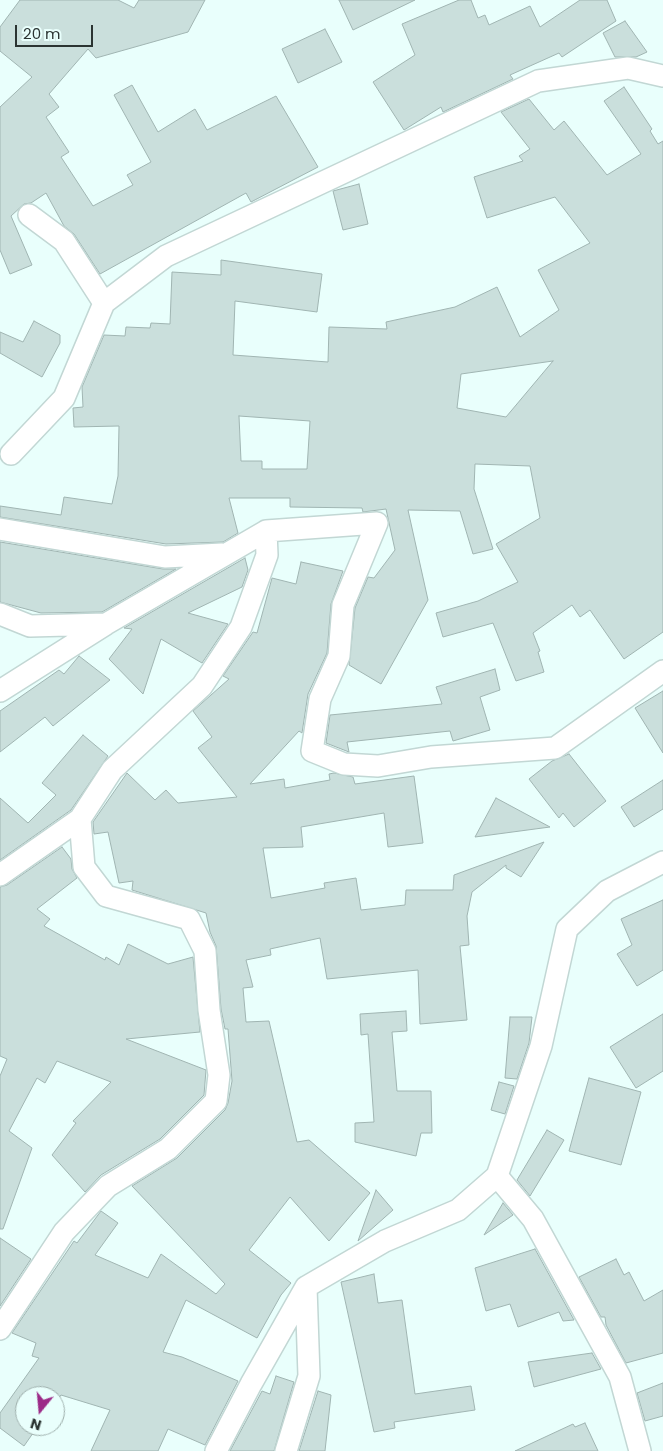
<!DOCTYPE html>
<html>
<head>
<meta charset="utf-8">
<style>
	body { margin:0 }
	#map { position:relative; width:663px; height:1451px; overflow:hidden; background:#e9fffc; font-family:Poppins,sans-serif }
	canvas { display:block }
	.north { position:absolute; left:15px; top:1386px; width:50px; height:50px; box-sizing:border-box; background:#e9fffc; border:1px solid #9daeab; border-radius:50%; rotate:197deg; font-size:14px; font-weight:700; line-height:20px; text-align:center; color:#2b3432 }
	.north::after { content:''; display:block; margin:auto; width:18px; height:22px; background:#9c2b88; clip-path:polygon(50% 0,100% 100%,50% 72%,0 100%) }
	.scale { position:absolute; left:15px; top:25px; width:78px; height:22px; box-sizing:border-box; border:2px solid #2b3432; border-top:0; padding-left:6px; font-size:15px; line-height:18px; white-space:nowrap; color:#2b3432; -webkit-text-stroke:4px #e9fffc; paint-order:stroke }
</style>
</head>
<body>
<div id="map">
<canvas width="663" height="1451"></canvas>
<div class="north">N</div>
<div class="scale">20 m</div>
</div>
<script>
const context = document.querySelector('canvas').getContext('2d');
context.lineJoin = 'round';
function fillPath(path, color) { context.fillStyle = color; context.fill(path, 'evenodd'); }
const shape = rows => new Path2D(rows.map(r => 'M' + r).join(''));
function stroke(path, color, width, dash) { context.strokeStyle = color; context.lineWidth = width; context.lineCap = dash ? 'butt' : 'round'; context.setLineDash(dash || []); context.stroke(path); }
const building = shape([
	[20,0,118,0,134,8,139,0,205,0,188,32,96,58,88,49,49,94,59,107,46,117,69,152,61,157,93,206,133,185,127,175,151,162,114,95,132,85,158,132,195,109,207,130,276,96,318,167,251,202,246,193,100,274,74,234,64,226,46,193,31,203,24,204,11,216,32,265,10,274,0,250,0,107,32,77,0,51,0,27,20,0],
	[339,0,415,0,353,30,339,0],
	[459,0,471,0,478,18,485,15,489,25,530,6,540,27,580,0,607,0,616,21,562,57,559,53,510,75,513,79,443,112,441,107,404,130,373,82,415,55,402,24,459,0],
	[625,21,647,52,636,57,615,57,603,33,625,21],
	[325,29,342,62,298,83,282,49,325,29],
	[624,87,652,129,650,131,658,144,663,141,663,632,624,659,590,610,580,617,572,605,533,633,540,651,538,652,544,672,516,681,493,623,443,637,436,613,478,601,518,582,496,544,540,518,530,466,475,464,474,489,493,549,473,554,460,511,408,510,428,600,381,684,349,665,355,608,368,577,374,578,395,550,386,509,363,512,362,508,290,507,290,498,229,498,238,533,223,542,166,544,0,517,0,506,61,515,64,497,112,504,118,476,119,426,74,427,73,408,83,407,82,387,104,335,125,336,126,327,150,328,151,323,170,324,172,272,221,275,221,260,322,274,317,312,235,301,233,355,328,362,329,327,387,329,386,322,455,307,497,287,520,337,559,310,538,270,590,243,555,197,487,218,474,177,523,161,519,156,530,149,501,112,529,99,554,130,564,121,607,175,641,154,604,101,624,87],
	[553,361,506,417,457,408,461,374,553,361],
	[239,416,310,421,307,469,262,469,262,461,241,461,239,416],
	[359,184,368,224,343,230,333,191,359,184],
	[34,321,60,335,60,343,42,377,0,353,0,332,23,342,34,321],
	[0,542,163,569,176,569,102,612,41,613,0,602,0,542],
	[245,558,248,570,242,587,188,613,228,624,202,663,161,639,143,694,109,659,132,629,124,628,245,558],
	[301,562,343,571,331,604,327,653,308,694,302,733,299,731,250,784,284,779,285,788,330,780,329,774,334,773,353,777,355,784,414,776,423,843,388,847,384,813,301,827,303,847,263,848,271,898,325,888,324,883,356,878,361,910,405,905,406,890,453,890,454,875,544,842,521,877,506,868,506,865,472,892,467,916,469,945,460,946,467,1020,420,1024,418,970,327,979,320,938,270,949,271,955,246,960,253,987,243,988,246,1022,269,1021,297,1142,309,1140,370,1193,329,1241,290,1197,249,1250,291,1283,281,1295,257,1338,186,1300,163,1352,182,1357,238,1381,205,1445,168,1429,158,1451,91,1451,110,1410,61,1395,55,1403,55,1396,25,1396,25,1426,38,1426,24,1446,0,1428,0,1413,39,1358,32,1356,36,1343,12,1333,74,1241,77,1243,101,1211,118,1223,95,1255,148,1278,161,1254,216,1294,225,1284,132,1186,177,1158,225,1110,228,1103,232,1081,228,1029,225,1029,221,1009,216,946,210,932,206,913,132,890,133,881,119,883,108,832,94,834,93,822,127,773,155,800,166,790,178,803,237,797,198,748,212,737,193,711,229,679,223,676,253,632,257,633,272,578,296,584,301,562],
	[79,656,110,680,53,726,45,717,0,752,0,711,59,670,64,674,79,656],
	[495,669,500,690,480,697,490,730,453,741,450,731,347,742,349,752,326,743,330,715,442,704,436,687,495,669],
	[663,691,663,753,635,708,663,691],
	[83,735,108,756,71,810,0,860,0,798,28,823,56,795,42,783,83,735],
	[569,754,606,801,574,827,563,813,559,818,529,779,552,761,569,754],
	[663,780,663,809,634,827,621,807,663,780],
	[496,798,550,827,475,837,496,798],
	[62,847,71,859,72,869,77,878,37,909,50,919,44,926,105,960,106,957,119,965,128,944,168,964,193,957,200,1032,126,1039,206,1070,204,1095,160,1139,101,1175,85,1192,52,1155,76,1123,73,1121,111,1082,57,1061,45,1083,37,1078,9,1131,32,1148,3,1229,0,1229,0,1076,7,1059,0,1056,0,887,7,885,62,847],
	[663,900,663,970,637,986,617,954,632,945,621,919,663,900],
	[406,1011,407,1031,392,1032,397,1091,431,1091,432,1133,421,1133,416,1156,355,1142,355,1123,374,1122,368,1034,361,1035,360,1014,406,1011],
	[663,1014,663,1071,636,1088,610,1047,663,1014],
	[510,1017,532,1017,529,1043,517,1079,505,1078,510,1017],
	[589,1078,641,1092,621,1165,569,1151,589,1078],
	[499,1082,514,1086,505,1114,491,1110,499,1082],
	[547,1130,564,1140,530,1196,517,1180,547,1130],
	[376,1190,393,1210,358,1241,376,1190],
	[503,1203,513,1215,484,1235,503,1203],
	[0,1238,31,1259,0,1306,0,1238],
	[535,1249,574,1320,563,1321,559,1312,518,1327,510,1304,486,1311,475,1268,535,1249],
	[616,1259,624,1275,629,1272,644,1301,663,1290,663,1353,626,1363,606,1325,605,1317,601,1317,579,1277,616,1259],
	[374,1274,378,1303,402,1300,415,1394,471,1386,475,1410,394,1422,395,1428,374,1432,341,1282,374,1274],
	[592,1353,601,1369,534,1387,528,1362,592,1353],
	[276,1376,294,1382,274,1451,230,1451,262,1391,270,1394,276,1376],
	[663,1383,663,1416,645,1421,637,1393,663,1383],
	[318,1391,331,1395,325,1451,299,1451,318,1391],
	[585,1423,598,1451,515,1451,573,1424,575,1427,585,1423]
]);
const minor = shape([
	[29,215,64,241,104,303],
	[11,454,64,398,104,303,166,256,538,81,628,68,663,76],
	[0,529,165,557,222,554],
	[0,614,30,626,106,624],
	[0,691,106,624,266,531,377,523,343,605,339,656,320,699,312,751,344,764,378,766,431,757,555,748,663,671],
	[0,875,80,819],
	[497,1176,533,1219,620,1377,640,1451],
	[0,1329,64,1232,108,1186,168,1149,216,1101,219,1075,209,1010,205,951,189,919,106,896,84,867,80,819,112,770,202,686,241,627,267,555,266,531],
	[216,1451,251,1384,306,1287,385,1241,458,1210,497,1176,541,1046,567,929,607,891,663,862],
	[286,1451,309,1376,306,1287]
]);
fillPath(building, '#cadfdc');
stroke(building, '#a0b5b2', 1);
stroke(minor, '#c2d7d4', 24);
stroke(minor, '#fff', 21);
</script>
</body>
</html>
